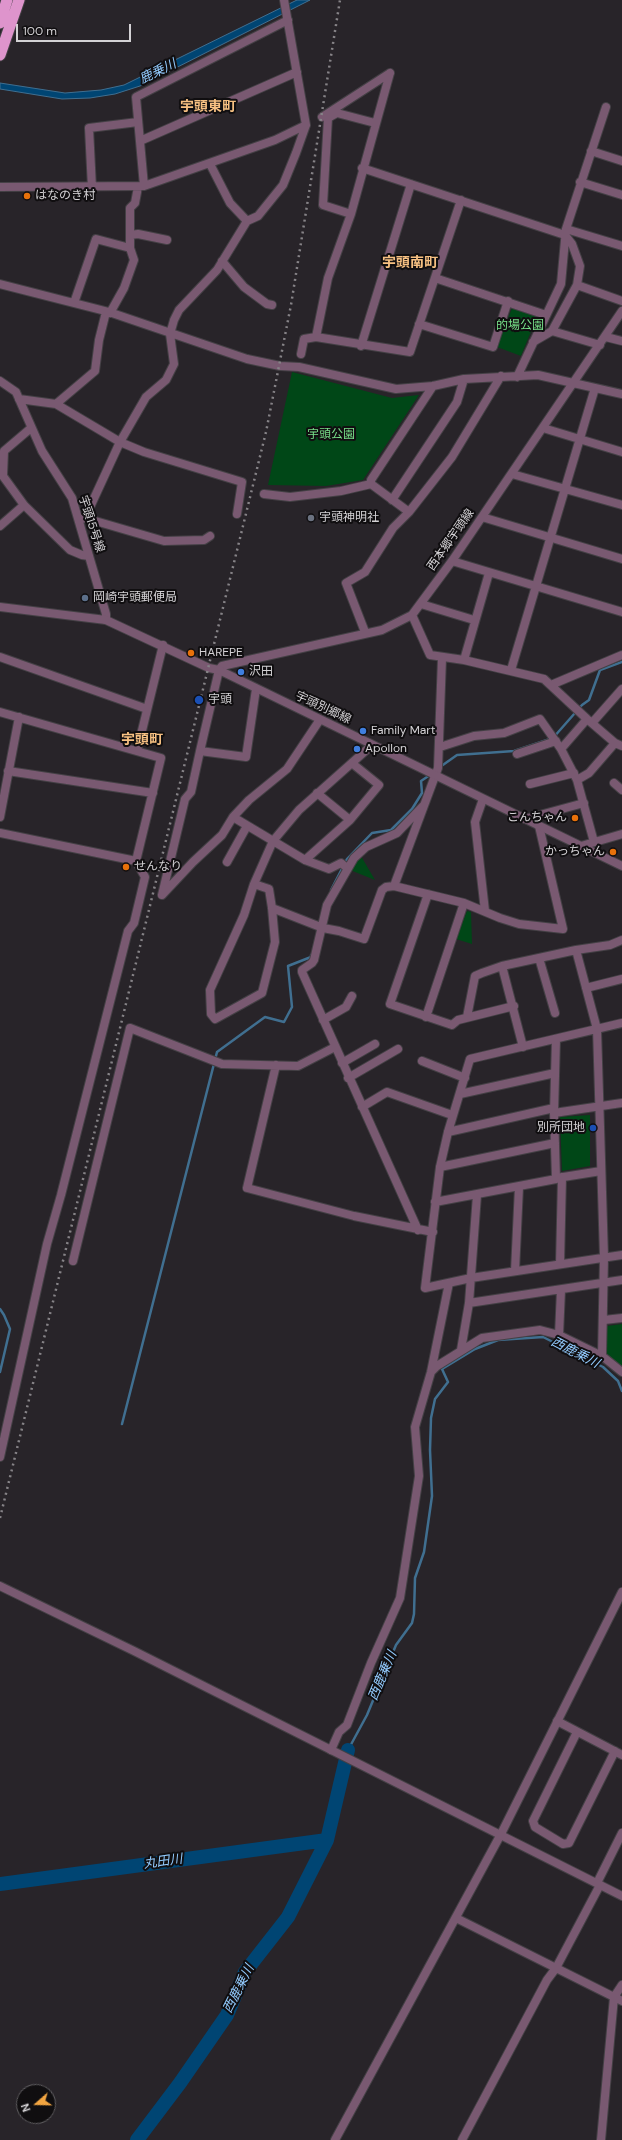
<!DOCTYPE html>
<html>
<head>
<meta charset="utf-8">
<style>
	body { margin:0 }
	#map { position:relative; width:622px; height:2140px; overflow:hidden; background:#282429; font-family:"DM Sans",sans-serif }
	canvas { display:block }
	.north { position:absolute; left:16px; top:2084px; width:40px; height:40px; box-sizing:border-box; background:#100e10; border:1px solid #5e5c5f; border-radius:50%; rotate:250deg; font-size:11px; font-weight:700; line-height:16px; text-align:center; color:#d4d2d5 }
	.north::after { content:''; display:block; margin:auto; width:14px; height:18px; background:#f2a541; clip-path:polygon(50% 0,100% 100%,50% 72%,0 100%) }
	.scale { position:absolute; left:16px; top:24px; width:115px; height:18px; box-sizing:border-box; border:2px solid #d4d2d5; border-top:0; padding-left:5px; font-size:12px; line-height:14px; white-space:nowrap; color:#d4d2d5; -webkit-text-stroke:3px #100e10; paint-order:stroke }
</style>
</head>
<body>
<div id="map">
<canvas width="622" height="2140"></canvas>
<div class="north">N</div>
<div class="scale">100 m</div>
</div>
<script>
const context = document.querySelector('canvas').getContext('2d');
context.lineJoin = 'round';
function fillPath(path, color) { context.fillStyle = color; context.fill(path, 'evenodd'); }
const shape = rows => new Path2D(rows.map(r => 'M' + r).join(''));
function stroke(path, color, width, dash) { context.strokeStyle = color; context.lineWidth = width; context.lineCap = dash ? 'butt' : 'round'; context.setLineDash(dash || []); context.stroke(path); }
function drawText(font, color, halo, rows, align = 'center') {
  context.font = font + ' "DM Sans","Noto Sans JP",sans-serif'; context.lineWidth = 4; context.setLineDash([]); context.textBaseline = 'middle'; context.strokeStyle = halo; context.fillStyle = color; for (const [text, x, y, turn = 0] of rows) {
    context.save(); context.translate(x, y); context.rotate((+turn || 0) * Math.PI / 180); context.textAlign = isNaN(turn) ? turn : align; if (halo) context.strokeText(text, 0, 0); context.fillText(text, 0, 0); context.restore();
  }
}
const green = shape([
	[512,308,537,317,521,356,497,347],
	[292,372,392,398,419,395,363,480,326,486,268,485],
	[361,856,375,880,350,870],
	[467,911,471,912,472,944,456,939],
	[590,1115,590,1166,562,1171,560,1117],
	[622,1324,622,1368,605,1357,607,1326]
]);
const water = shape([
	[297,0,310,0,140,86,115,94,90,98,62,99,0,89,0,83,65,93,101,90,124,85,297,0]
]);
const stream = shape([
	[440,767,457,755,514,751,553,738,582,705,589,700,600,670,622,662],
	[331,890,347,859,372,833,391,830,412,809,422,793,421,781,430,775],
	[0,1309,4,1315,10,1329,0,1372],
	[122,1424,217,1052,265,1017,284,1022,292,1007,288,966,311,957,311,955],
	[348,1750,367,1715,396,1645,412,1623,414,1614,415,1578,424,1552,432,1496,430,1450,431,1418,435,1399,448,1382,442,1369,475,1349,498,1340,543,1337,603,1367,618,1381,622,1391]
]);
const river = shape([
	[0,1884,327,1840],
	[137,2140,180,2083,227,2015,245,1972,288,1917,327,1840,348,1750]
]);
const minor = shape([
	[390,73,351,214,328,278,316,337,410,352,461,200],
	[322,117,390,73],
	[140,141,297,72],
	[591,151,622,161],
	[210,164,230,203,247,221],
	[362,168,565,235,572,244,580,266,577,285,622,301],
	[580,182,622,195],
	[144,186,136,97,288,20],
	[0,187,144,186,275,140,306,125],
	[92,188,89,128,138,122],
	[351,214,323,205,328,118,337,113,375,123],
	[566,229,622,246],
	[130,235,138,234,167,240],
	[222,261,244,287,267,304,272,305],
	[435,278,546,315],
	[0,284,109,312,247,359,280,366,299,367,396,389,433,386,464,379,538,375,622,394],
	[74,303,96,239,130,248],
	[110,313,124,288,134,260,130,248,130,208,135,203,138,187],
	[419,324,493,347,508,301],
	[552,331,577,285],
	[606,337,622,341],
	[533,342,552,331,600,345],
	[361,346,411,184],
	[301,354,304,339,316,337],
	[517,377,561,284,566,229,606,107],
	[0,381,16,392,42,451,72,498,106,614,106,620],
	[19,399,56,404,120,442,144,452,242,482,237,514],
	[56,404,95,371,99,340,106,312],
	[31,428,4,451,3,476,24,505,70,550,82,555,89,556],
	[543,428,622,452],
	[512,474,622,505],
	[371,484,371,480,433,386],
	[371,484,409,512],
	[264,494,290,497,341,491,371,484],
	[392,500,457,402,464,379],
	[482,517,622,559],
	[85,518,120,442,146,397,166,380,174,364,170,334,174,320,179,310,217,270,247,221,258,216,283,185,296,153,306,125,284,0],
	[81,519,85,518,164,541,204,540,210,536],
	[0,526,24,505],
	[452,561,622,612],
	[421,604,474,620],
	[412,615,430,655,464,660,544,679,587,719,615,743,622,746],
	[365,632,346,583,365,572,393,528,409,512,452,457,501,376],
	[0,657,147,709],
	[464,660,489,573],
	[511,670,595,388],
	[551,685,622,655],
	[256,689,246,757,200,751,219,670,222,666,382,630,412,615,452,561,622,311],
	[0,712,161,758,136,861,145,877,134,923,128,931,61,1195,47,1244,0,1457],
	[319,721,287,769,249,800,233,817,305,860,329,869,341,863,347,868],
	[592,723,622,689],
	[440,747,474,736,504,733,540,719,561,749,577,780,594,842],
	[561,749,587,719],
	[137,751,163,645],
	[200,751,191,792,185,799,162,895,193,862,222,835,233,817],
	[517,754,556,741],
	[8,771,153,793],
	[577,780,589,773,615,743],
	[614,783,622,790],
	[530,784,574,773],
	[317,793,350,820],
	[483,799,475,822,485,911],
	[0,817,19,717],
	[525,819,584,803],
	[0,833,136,861],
	[581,846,622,834],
	[305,860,350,820,379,785,353,764],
	[227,862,247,826],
	[254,884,269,889,272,908,275,942,262,993,215,1019,211,1014,210,990,244,915,254,884,273,841,299,810,372,745],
	[394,886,438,768,442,658],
	[428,894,390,1004,452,1025,458,1020,514,1006],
	[272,908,323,928,339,931,364,939,382,890,386,887,394,886,464,903,500,918,519,924,563,929,539,826],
	[576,950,597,1029,604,1257,602,1356],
	[539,958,555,1013],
	[502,966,523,1047],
	[586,988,622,979],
	[426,1017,464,903],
	[467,1017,475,976,482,973,502,966,576,950,610,945,622,940],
	[323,1020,346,1007,352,996],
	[622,1023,470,1059,448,1132,440,1167,425,1288,471,1278,622,1255],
	[422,1061,465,1078],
	[342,1063,375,1044],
	[276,1065,247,1188,354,1216,433,1232],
	[348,1078,398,1049],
	[460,1094,555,1073],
	[362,1107,387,1092,452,1115],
	[554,1113,622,1103],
	[448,1132,554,1108],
	[440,1167,555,1143],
	[557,1178,601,1171],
	[435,1202,556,1179,554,1113,556,1039],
	[418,1230,302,972,302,970,312,963,314,960,327,905,354,858,366,847,397,833,423,806],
	[73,1261,130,1028,222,1064,298,1066,335,1047],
	[560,1264,562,1177],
	[515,1271,519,1187],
	[469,1303,622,1280],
	[604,1320,622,1318],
	[559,1335,561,1290],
	[461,1350,469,1303,477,1195],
	[432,1371,437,1366,482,1338,540,1330,559,1335,602,1356,622,1372],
	[557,1721,622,1755],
	[577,1732,533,1821,535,1827,563,1844,569,1843,615,1751],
	[331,1750,339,1732,347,1725,371,1663,400,1598,419,1476,415,1427,431,1372,449,1283],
	[597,1883,622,1833],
	[456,1918,622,2001],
	[335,2140,501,1834],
	[462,2140,547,1980,556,1968,600,1885],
	[601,2140,614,1997,622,1985]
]);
const tertiary = shape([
	[0,607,106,620,209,668,219,670,622,866],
	[0,1586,134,1651,622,1896],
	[501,1834,622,1592]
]);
const trunk = shape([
	[0,23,7,0],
	[0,55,19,0]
]);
const rail = shape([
	[0,1518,266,432,291,305,340,0]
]);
const markers = [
	[27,196,4,"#e8710a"],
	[311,518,4,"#6b7280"],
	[85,598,4,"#5c6f8a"],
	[191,653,4,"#e8710a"],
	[241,672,4,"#3f7fe0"],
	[199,700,5,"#1a4fb4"],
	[363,731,4,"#3f7fe0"],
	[357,749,4,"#3f7fe0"],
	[575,818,4,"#e8710a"],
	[613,852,4,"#e8710a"],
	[126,867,4,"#e8710a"],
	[593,1128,4,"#1a4fb4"]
];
const poiNames = [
	["はなのき村",35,196],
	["宇頭神明社",319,518],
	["岡崎宇頭郵便局",93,598],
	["HAREPE",199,653],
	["沢田",249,672],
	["宇頭",208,700],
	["Family Mart",371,731],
	["Apollon",365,749],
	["こんちゃん",567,818,"right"],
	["かっちゃん",605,852,"right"],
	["せんなり",134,867],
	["別所団地",585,1128,"right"]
];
const parkNames = [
	["的場公園",520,326],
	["宇頭公園",331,435]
];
const streetNames = [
	["宇頭15号線",91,524,72],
	["西本郷宇頭線",451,540,-55],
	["宇頭別郷線",323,708,25]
];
const waterNames = [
	["鹿乗川",158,72,-26],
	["西鹿乗川",575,1353,27],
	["西鹿乗川",383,1676,-67],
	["丸田川",163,1862,-8],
	["西鹿乗川",239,1989,-63]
];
const quarterNames = [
	["宇頭東町",208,107],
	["宇頭南町",410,263],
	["宇頭町",142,740]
];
fillPath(green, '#004717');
fillPath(water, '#004573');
stroke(water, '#406f90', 1);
stroke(stream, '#406f90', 2.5);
stroke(river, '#004573', 14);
stroke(minor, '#444045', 10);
stroke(tertiary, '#444045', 10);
stroke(trunk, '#444045', 13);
stroke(minor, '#795971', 8);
stroke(tertiary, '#795971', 8);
stroke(trunk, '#de94cc', 11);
stroke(rail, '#868387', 2.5, [2, 4]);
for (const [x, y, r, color] of markers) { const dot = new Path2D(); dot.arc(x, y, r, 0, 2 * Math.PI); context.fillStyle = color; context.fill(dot); stroke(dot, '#100e10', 1.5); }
drawText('12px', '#d4d2d5', '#100e10', poiNames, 'left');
drawText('12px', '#78e08a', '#100e10', parkNames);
drawText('12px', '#d4d2d5', '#100e10', streetNames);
drawText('italic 13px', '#92cafd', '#100e10', waterNames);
drawText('bold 14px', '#f6c082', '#100e10', quarterNames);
</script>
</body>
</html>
